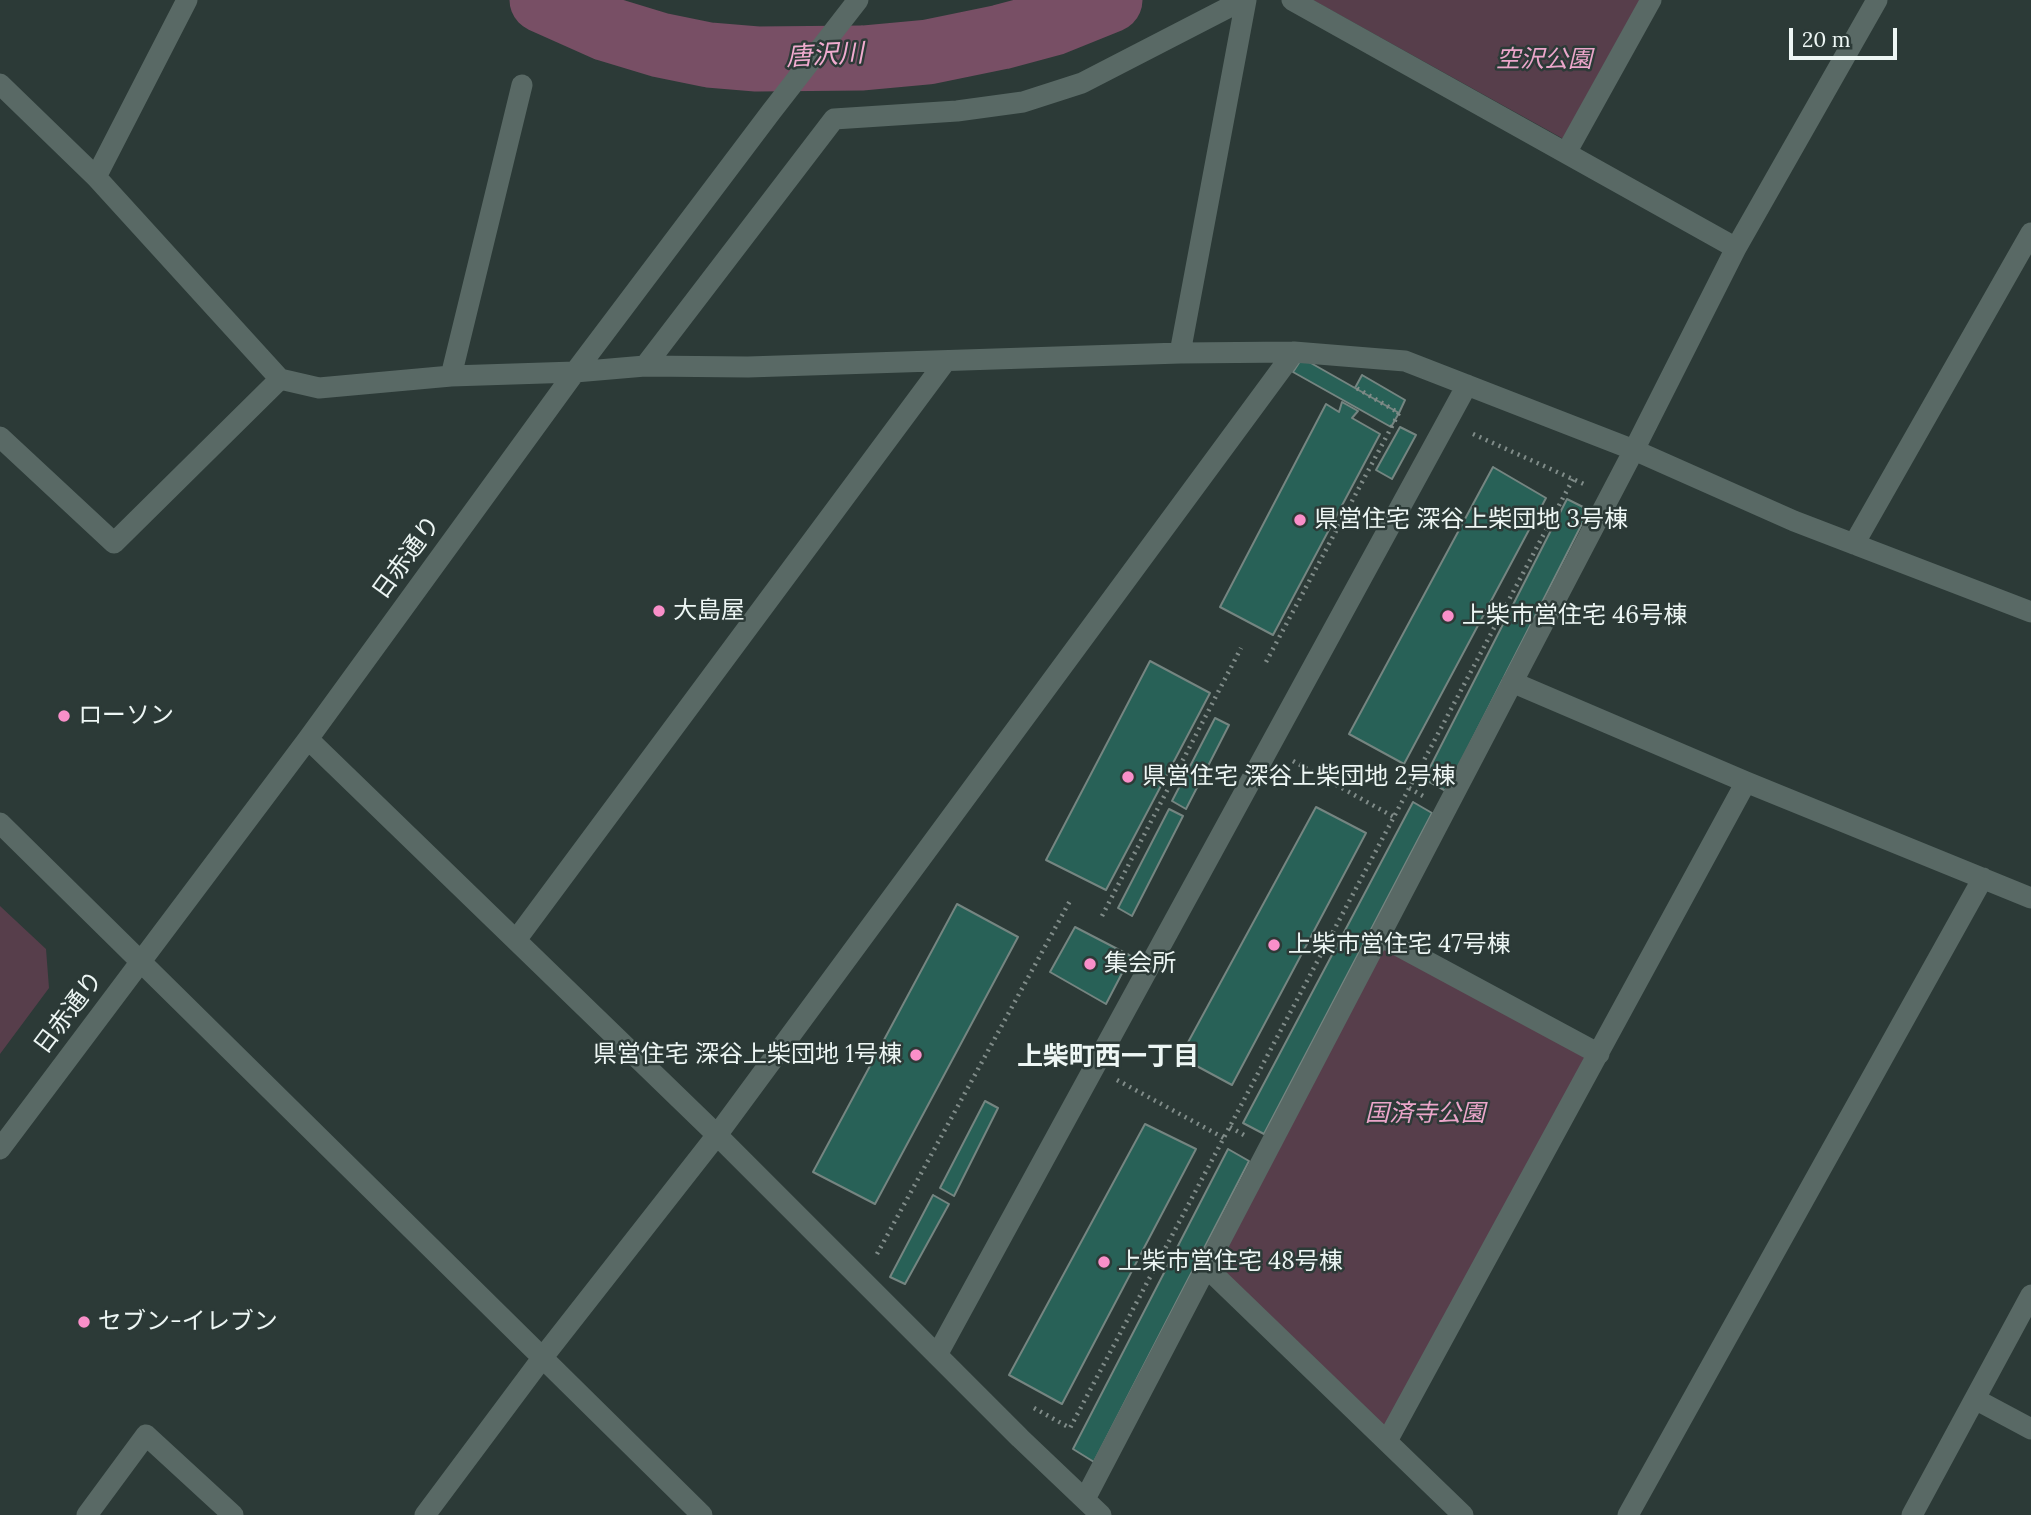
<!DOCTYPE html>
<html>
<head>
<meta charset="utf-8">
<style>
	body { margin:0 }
	#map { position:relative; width:2031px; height:1515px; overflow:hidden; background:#2c3a37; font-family:Lora,serif }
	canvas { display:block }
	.scale { position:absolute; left:1789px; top:28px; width:108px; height:32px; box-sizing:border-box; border:4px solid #edf6f4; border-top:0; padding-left:9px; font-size:21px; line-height:24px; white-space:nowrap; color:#edf6f4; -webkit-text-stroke:5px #2c3a37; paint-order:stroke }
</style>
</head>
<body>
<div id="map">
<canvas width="2031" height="1515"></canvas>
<div class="scale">20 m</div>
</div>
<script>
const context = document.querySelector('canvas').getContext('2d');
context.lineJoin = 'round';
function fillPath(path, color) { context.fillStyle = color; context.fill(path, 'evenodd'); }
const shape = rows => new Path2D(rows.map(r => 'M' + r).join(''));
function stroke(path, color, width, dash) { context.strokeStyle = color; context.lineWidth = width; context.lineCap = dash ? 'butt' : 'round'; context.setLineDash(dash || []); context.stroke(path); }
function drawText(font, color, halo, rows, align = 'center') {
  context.font = font + ' Lora,"Noto Sans JP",serif'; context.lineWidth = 5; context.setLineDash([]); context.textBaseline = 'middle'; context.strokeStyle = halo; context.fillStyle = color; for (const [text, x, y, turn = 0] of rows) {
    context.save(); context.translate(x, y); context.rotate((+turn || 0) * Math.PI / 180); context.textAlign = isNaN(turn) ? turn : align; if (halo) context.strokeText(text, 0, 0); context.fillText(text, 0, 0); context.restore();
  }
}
const green = shape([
	[1313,0,1644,0,1569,142],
	[0,906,46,949,49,988,0,1054],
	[1380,936,1599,1054,1387,1441,1206,1267]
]);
const river = shape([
	[542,0,607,29,660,45,709,55,757,59,863,58,928,52,1001,37,1053,23,1110,0]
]);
const building = shape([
	[1302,358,1399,413,1391,427,1293,372,1302,358],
	[1362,375,1405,400,1399,413,1355,388,1362,375],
	[1342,402,1358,411,1352,418,1380,434,1273,635,1220,607,1326,404,1339,412,1342,402],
	[1400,427,1416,435,1392,479,1376,470,1400,427],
	[1493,467,1546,498,1404,764,1349,734,1493,467],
	[1567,499,1589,510,1446,791,1424,779,1567,499],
	[1150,661,1210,693,1106,890,1046,860,1150,661],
	[1215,718,1229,725,1186,809,1172,801,1215,718],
	[1413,802,1432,813,1264,1134,1243,1123,1413,802],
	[1316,807,1366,833,1232,1085,1180,1057,1316,807],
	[1169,809,1183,816,1132,916,1118,908,1169,809],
	[957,904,1018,937,875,1204,813,1172,957,904],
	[1075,927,1131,956,1106,1004,1050,972,1075,927],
	[985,1101,998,1108,954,1196,940,1188,985,1101],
	[1145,1124,1196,1149,1062,1404,1009,1375,1145,1124],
	[1228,1149,1249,1161,1094,1462,1073,1449,1228,1149],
	[933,1195,949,1204,905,1284,890,1277,933,1195]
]);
const path = shape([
	[1473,434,1586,485],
	[1266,662,1399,413,1353,386],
	[1293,761,1394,817],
	[1409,788,1423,796],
	[1102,916,1241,648],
	[1117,1080,1224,1138],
	[1230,1127,1244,1135],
	[877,1254,1071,899],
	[1034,1408,1070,1428,1573,479]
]);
const minor = shape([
	[1292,0,1736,248],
	[0,84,96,177,280,379,319,388,451,376,575,372,645,366,748,367,1180,353,1294,352,1405,361,1634,450,1794,521,2031,612],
	[1566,153,1651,0],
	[96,177,187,0],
	[1180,353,1246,0],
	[645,366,834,119,957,111,1023,102,1082,83,1243,0],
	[451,376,522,85],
	[0,437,114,543,280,379],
	[1854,544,2031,233],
	[1512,682,1746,782,2031,898],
	[308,739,717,1135,1020,1438,1101,1515],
	[0,823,702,1515],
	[1380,936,1599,1054],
	[516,940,945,362],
	[0,1149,308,739,575,372,771,112,858,0],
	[1206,1267,1463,1515],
	[937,1355,1467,385],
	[1975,1399,2031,1429],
	[1387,1441,1746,782],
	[1085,1499,1634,450,1736,248,1877,0],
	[87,1515,146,1435,233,1515],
	[425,1515,543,1357,717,1135,1294,352],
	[1628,1515,1983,878],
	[1912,1515,2031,1295]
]);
const markers = [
	[1300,520,7,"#f98fc9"],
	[659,611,7,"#f98fc9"],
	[1448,616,7,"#f98fc9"],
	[64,716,7,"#f98fc9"],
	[1128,777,7,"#f98fc9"],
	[1274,945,7,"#f98fc9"],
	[1090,964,7,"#f98fc9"],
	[916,1055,7,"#f98fc9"],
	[1104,1262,7,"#f98fc9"],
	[84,1322,7,"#f98fc9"]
];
const parkNames = [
	["空沢公園",1544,60],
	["国済寺公園",1425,1114]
];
const poiNames = [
	["県営住宅 深谷上柴団地 3号棟",1314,520],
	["大島屋",673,611],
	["上柴市営住宅 46号棟",1462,616],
	["ローソン",78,716],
	["県営住宅 深谷上柴団地 2号棟",1142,777],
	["上柴市営住宅 47号棟",1288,945],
	["集会所",1104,964],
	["県営住宅 深谷上柴団地 1号棟",902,1055,"right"],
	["上柴市営住宅 48号棟",1118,1262],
	["セブン-イレブン",98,1322]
];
const streetNames = [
	["日赤通り",407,558,-54],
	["日赤通り",69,1013,-53]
];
const waterNames = [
	["唐沢川",825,56,-3]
];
const neighbourhoodNames = [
	["上柴町西一丁目",1108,1058]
];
fillPath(green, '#573e4b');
stroke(river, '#784f65', 65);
fillPath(building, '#286157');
stroke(building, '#758581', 2);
stroke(path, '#808c89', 4.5, [2, 5]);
stroke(minor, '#596965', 21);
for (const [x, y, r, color] of markers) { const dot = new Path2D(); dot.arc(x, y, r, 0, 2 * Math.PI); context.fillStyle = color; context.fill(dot); stroke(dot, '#2c3a37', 2.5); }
drawText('italic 24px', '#eba6ca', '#2c3a37', parkNames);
drawText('24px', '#edf6f4', '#2c3a37', poiNames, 'left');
drawText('24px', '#edf6f4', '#2c3a37', streetNames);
drawText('italic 26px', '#f1acd0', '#2c3a37', waterNames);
drawText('bold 26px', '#edf6f4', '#2c3a37', neighbourhoodNames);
</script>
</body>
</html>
